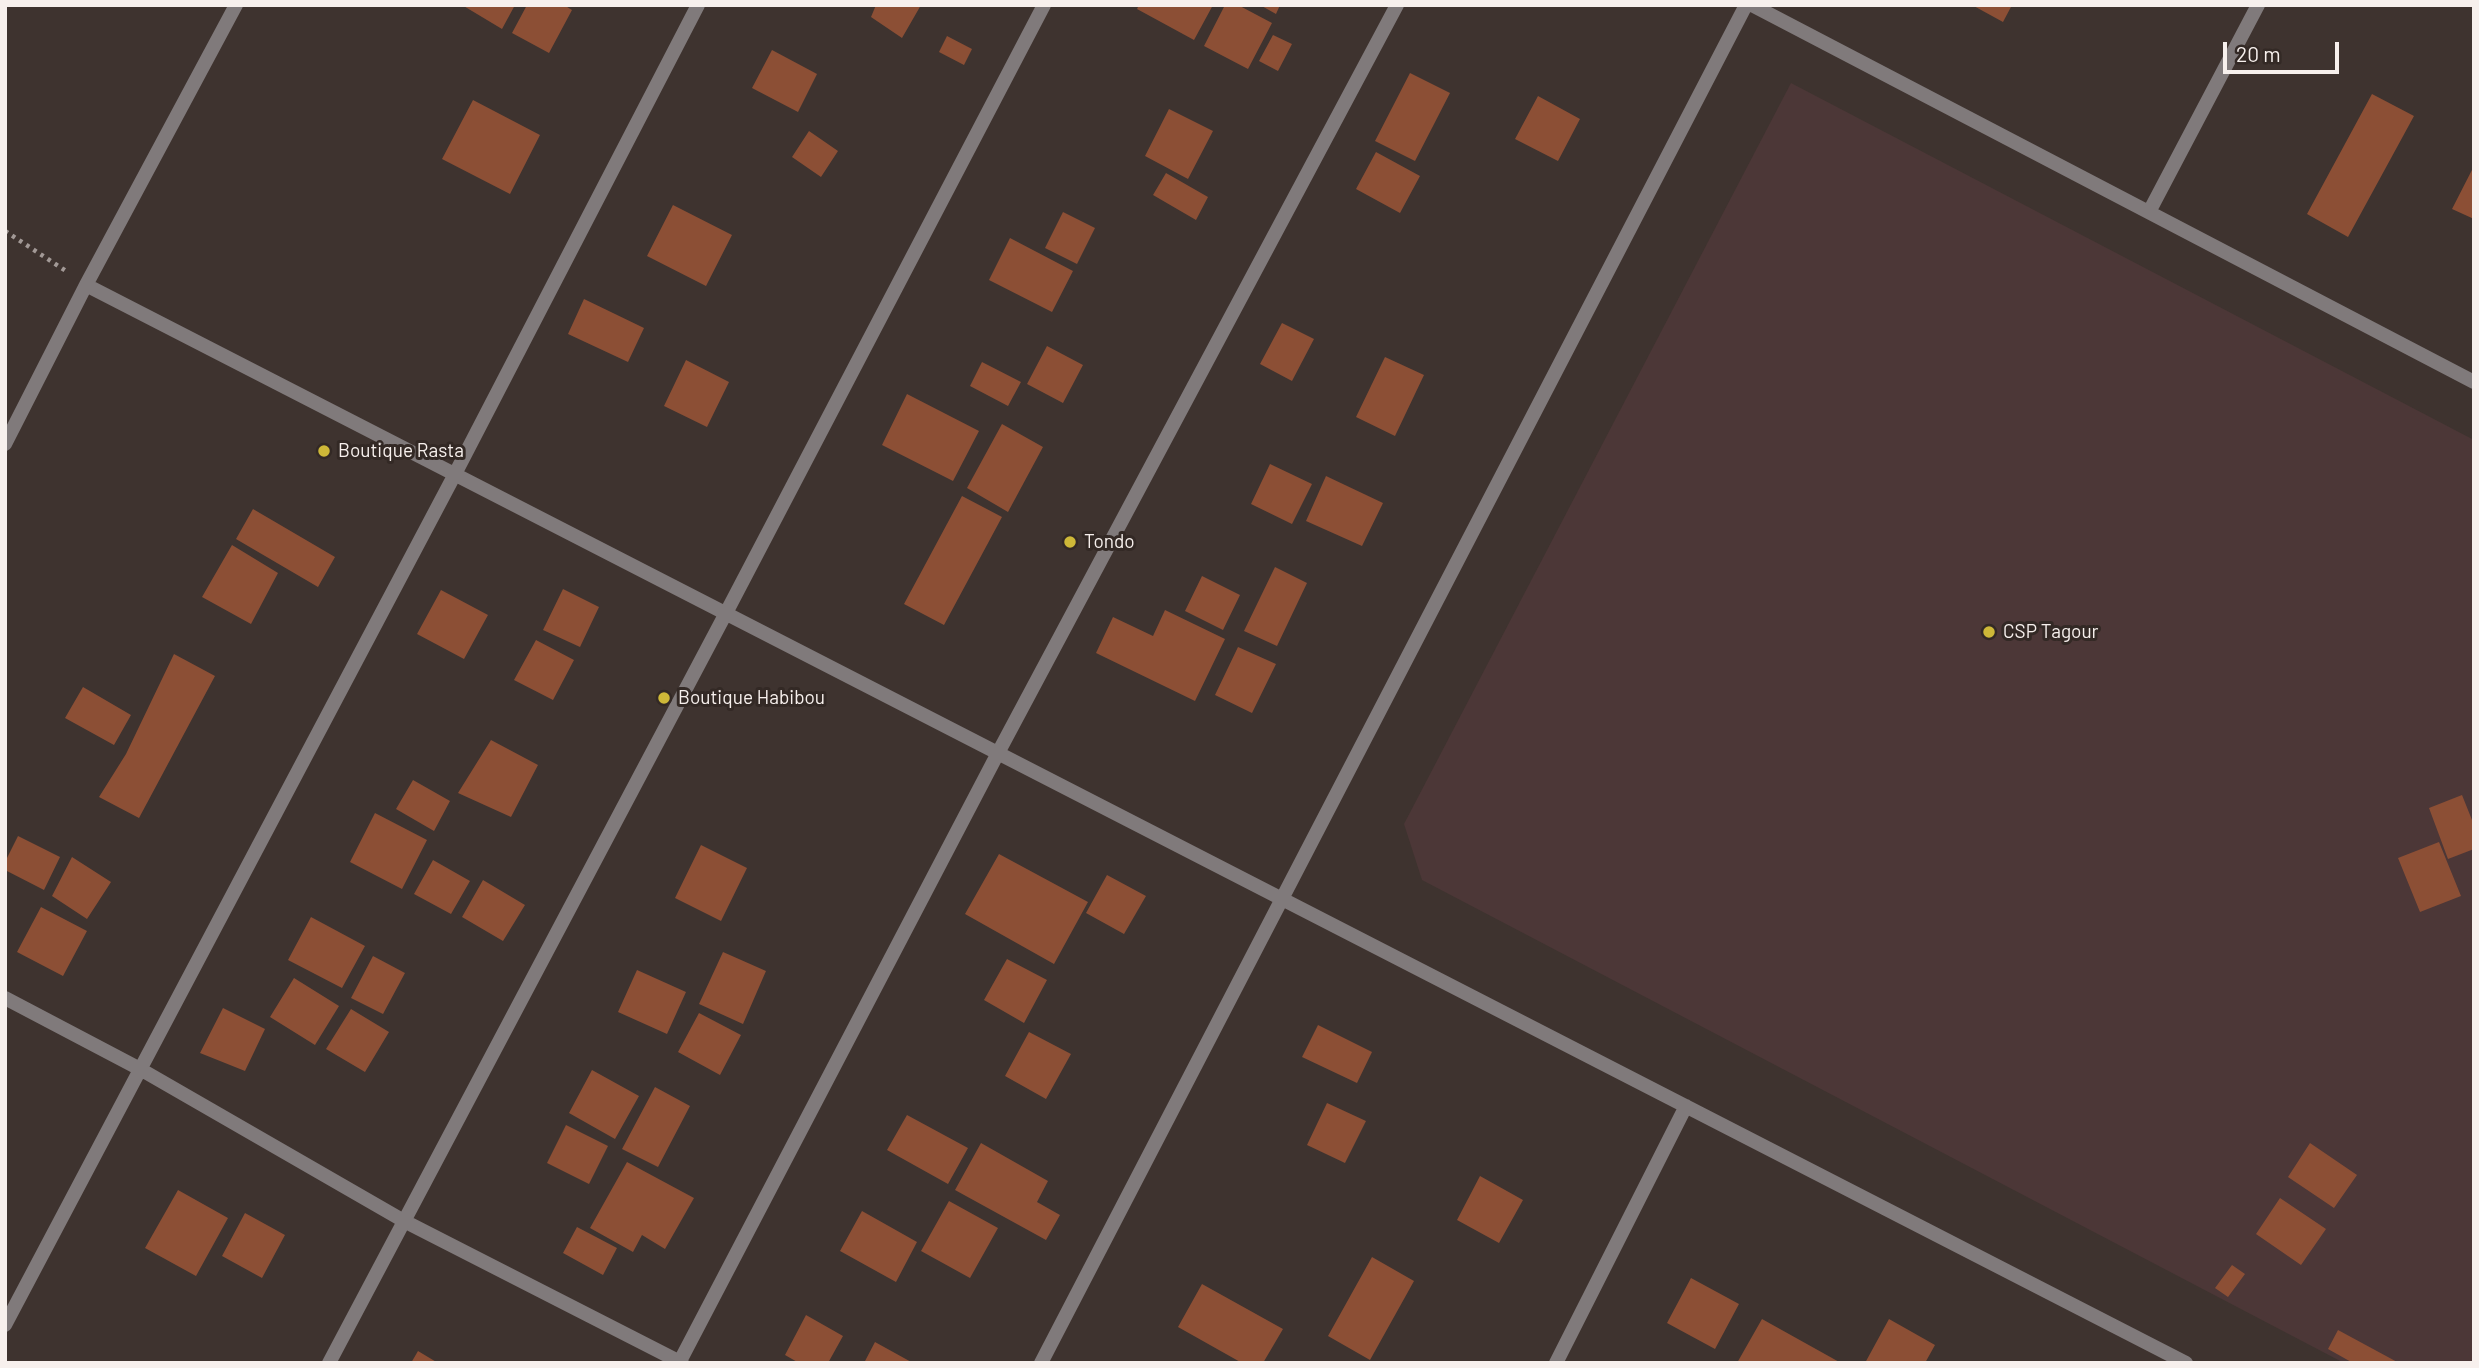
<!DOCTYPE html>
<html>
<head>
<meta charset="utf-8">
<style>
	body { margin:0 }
	#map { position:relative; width:2479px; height:1368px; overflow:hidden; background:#3e332f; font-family:Barlow,sans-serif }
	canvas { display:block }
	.frame { position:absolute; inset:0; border:7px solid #f7f0ed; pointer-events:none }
	.scale { position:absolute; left:2223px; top:42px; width:116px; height:32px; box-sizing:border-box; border:4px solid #f7f0ed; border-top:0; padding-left:9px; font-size:21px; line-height:24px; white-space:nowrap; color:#f7f0ed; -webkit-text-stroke:5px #332925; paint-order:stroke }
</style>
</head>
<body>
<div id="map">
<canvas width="2479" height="1368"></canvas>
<div class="frame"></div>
<div class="scale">20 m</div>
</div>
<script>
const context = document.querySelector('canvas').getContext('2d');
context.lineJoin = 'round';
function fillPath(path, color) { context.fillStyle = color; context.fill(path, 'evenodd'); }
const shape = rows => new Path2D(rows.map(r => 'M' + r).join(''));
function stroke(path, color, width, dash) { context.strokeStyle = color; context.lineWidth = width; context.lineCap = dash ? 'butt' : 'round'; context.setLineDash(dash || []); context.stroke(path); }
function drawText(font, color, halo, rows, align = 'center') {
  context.font = font + ' Barlow,sans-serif'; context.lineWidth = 6; context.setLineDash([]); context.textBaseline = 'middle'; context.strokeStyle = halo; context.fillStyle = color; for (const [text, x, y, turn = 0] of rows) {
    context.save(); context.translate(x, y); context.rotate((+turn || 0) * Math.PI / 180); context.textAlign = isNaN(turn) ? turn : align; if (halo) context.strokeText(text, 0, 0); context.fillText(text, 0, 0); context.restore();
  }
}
const education = shape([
	[1791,83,2474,440,2474,1363,2344,1363,1422,880,1404,824]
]);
const building = shape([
	[462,5,515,5,502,29],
	[527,5,564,5,572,10,549,53,512,33],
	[876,5,921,5,902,38,871,17],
	[1139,5,1213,5,1194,40,1137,9],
	[1225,5,1238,5,1272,23,1248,69,1204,46],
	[1260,5,1280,5,1276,14],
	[1972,5,2012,5,2003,22],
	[1273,35,1292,44,1278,71,1259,61],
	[947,36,972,49,964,65,939,52],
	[772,50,817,74,798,112,752,88],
	[1410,73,1450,93,1415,161,1375,141],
	[2372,94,2414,116,2348,237,2307,214],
	[1538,96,1580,119,1558,161,1515,139],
	[473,100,540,135,510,194,442,159],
	[1169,109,1213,131,1188,179,1145,156],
	[809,131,838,151,821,177,792,157],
	[1376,152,1420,176,1400,213,1356,189],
	[2474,166,2474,219,2452,209],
	[1166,173,1208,197,1196,220,1153,195],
	[673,205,732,235,706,286,647,256],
	[1063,212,1095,228,1077,264,1045,248],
	[1010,238,1073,271,1052,312,989,280],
	[584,299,644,328,628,362,568,334],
	[1282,323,1314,339,1292,381,1260,364],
	[1047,346,1083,365,1063,403,1027,384],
	[1385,357,1424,375,1395,436,1356,417],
	[686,360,729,382,707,427,664,406],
	[982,362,1021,382,1008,406,970,386],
	[907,394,979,431,953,481,882,445],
	[1002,424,1043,447,1008,512,967,488],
	[1270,464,1312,484,1292,524,1251,504],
	[1326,476,1383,503,1362,546,1306,521],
	[962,496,1002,517,944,625,904,604],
	[253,509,335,557,318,587,236,539],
	[232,545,278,573,251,624,202,597],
	[1275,567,1307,583,1277,646,1244,631],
	[1202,576,1240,595,1223,630,1185,611],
	[563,589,599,607,580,647,543,630],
	[441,590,488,615,464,659,417,634],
	[1165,610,1225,639,1195,701,1096,653,1113,617,1153,636],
	[536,640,574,660,553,700,514,680],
	[1238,647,1276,664,1252,713,1215,695],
	[174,654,215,676,139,818,99,797,126,754],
	[83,687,131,715,114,745,65,718],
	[491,740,538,765,511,817,458,793],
	[413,780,450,801,434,831,396,809],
	[2462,795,2474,825,2474,849,2448,859,2429,808],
	[375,813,427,840,402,889,350,862],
	[18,836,60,857,44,890,5,870,5,862],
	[2439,842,2461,896,2420,912,2398,858],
	[701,845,747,868,721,921,675,898],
	[999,854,1088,902,1054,964,965,914],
	[72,857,111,882,87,919,52,896],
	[433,860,470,881,451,914,414,894],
	[1107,875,1146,896,1124,934,1086,913],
	[483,880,525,905,503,941,462,917],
	[41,907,87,931,63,976,17,952],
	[311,917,365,946,342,988,288,960],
	[723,952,766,971,743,1024,699,1004],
	[373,956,405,973,383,1014,351,998],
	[1007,959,1047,980,1024,1023,984,1000],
	[637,970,686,992,667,1034,618,1012],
	[294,978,339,1006,315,1045,270,1017],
	[223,1008,265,1029,245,1071,200,1053],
	[351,1009,389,1032,365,1072,326,1049],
	[699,1013,741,1035,720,1075,678,1052],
	[1318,1025,1372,1052,1357,1083,1302,1057],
	[1029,1032,1071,1054,1046,1099,1005,1076],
	[592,1070,639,1096,615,1139,569,1113],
	[655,1087,690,1106,658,1167,622,1149],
	[1327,1103,1366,1121,1345,1163,1307,1145],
	[907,1115,968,1148,948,1184,887,1150],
	[566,1125,608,1146,589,1184,547,1163],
	[981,1143,1048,1181,1037,1202,1060,1215,1046,1240,955,1190],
	[2310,1143,2357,1175,2334,1208,2288,1177],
	[627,1162,694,1198,665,1249,642,1235,633,1252,590,1228],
	[1480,1176,1523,1200,1499,1243,1457,1220],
	[178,1190,228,1218,196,1276,145,1248],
	[2280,1198,2326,1229,2301,1265,2256,1234],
	[949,1201,998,1228,970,1278,921,1251],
	[862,1211,917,1242,896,1282,840,1251],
	[245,1213,285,1235,262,1278,222,1256],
	[577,1227,617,1248,603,1275,563,1253],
	[1372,1257,1414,1281,1370,1360,1328,1336],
	[2232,1265,2245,1274,2228,1297,2215,1288],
	[1691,1278,1739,1304,1715,1349,1667,1323],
	[1202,1284,1283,1329,1263,1363,1242,1363,1178,1327],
	[806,1315,843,1336,828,1363,799,1363,785,1355],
	[1762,1319,1841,1363,1737,1363],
	[1889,1319,1935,1345,1925,1363,1865,1363],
	[2338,1330,2399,1363,2353,1363,2328,1349],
	[875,1342,913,1363,864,1363],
	[418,1351,438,1363,411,1363]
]);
const path = shape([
	[5,231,66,271]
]);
const street = shape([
	[1752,5,2474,382],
	[2149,212,2258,5],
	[86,285,2186,1363],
	[5,444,86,285,236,5],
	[5,998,140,1069,404,1221,682,1363],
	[5,1325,455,474,698,5],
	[329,1363,726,613,1044,5],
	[679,1363,998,753,1397,5],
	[1041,1363,1746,5],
	[1556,1363,1686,1106]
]);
const markers = [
	[324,451,7,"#ceb838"],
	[1070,542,7,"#ceb838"],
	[1989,632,7,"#ceb838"],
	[664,698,7,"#ceb838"]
];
const poiNames = [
	["Boutique Rasta",338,451],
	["Tondo",1084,542],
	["CSP Tagour",2003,632],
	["Boutique Habibou",678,698]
];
fillPath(education, '#4c3737');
fillPath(building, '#8c4f35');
stroke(path, '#a29996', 4.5, [3.5, 5]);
stroke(street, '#807a7b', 14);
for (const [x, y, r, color] of markers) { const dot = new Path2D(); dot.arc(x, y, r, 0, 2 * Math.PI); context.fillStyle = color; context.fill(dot); stroke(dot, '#332925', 2.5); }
drawText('19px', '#f7f0ed', '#332925', poiNames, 'left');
</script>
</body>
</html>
